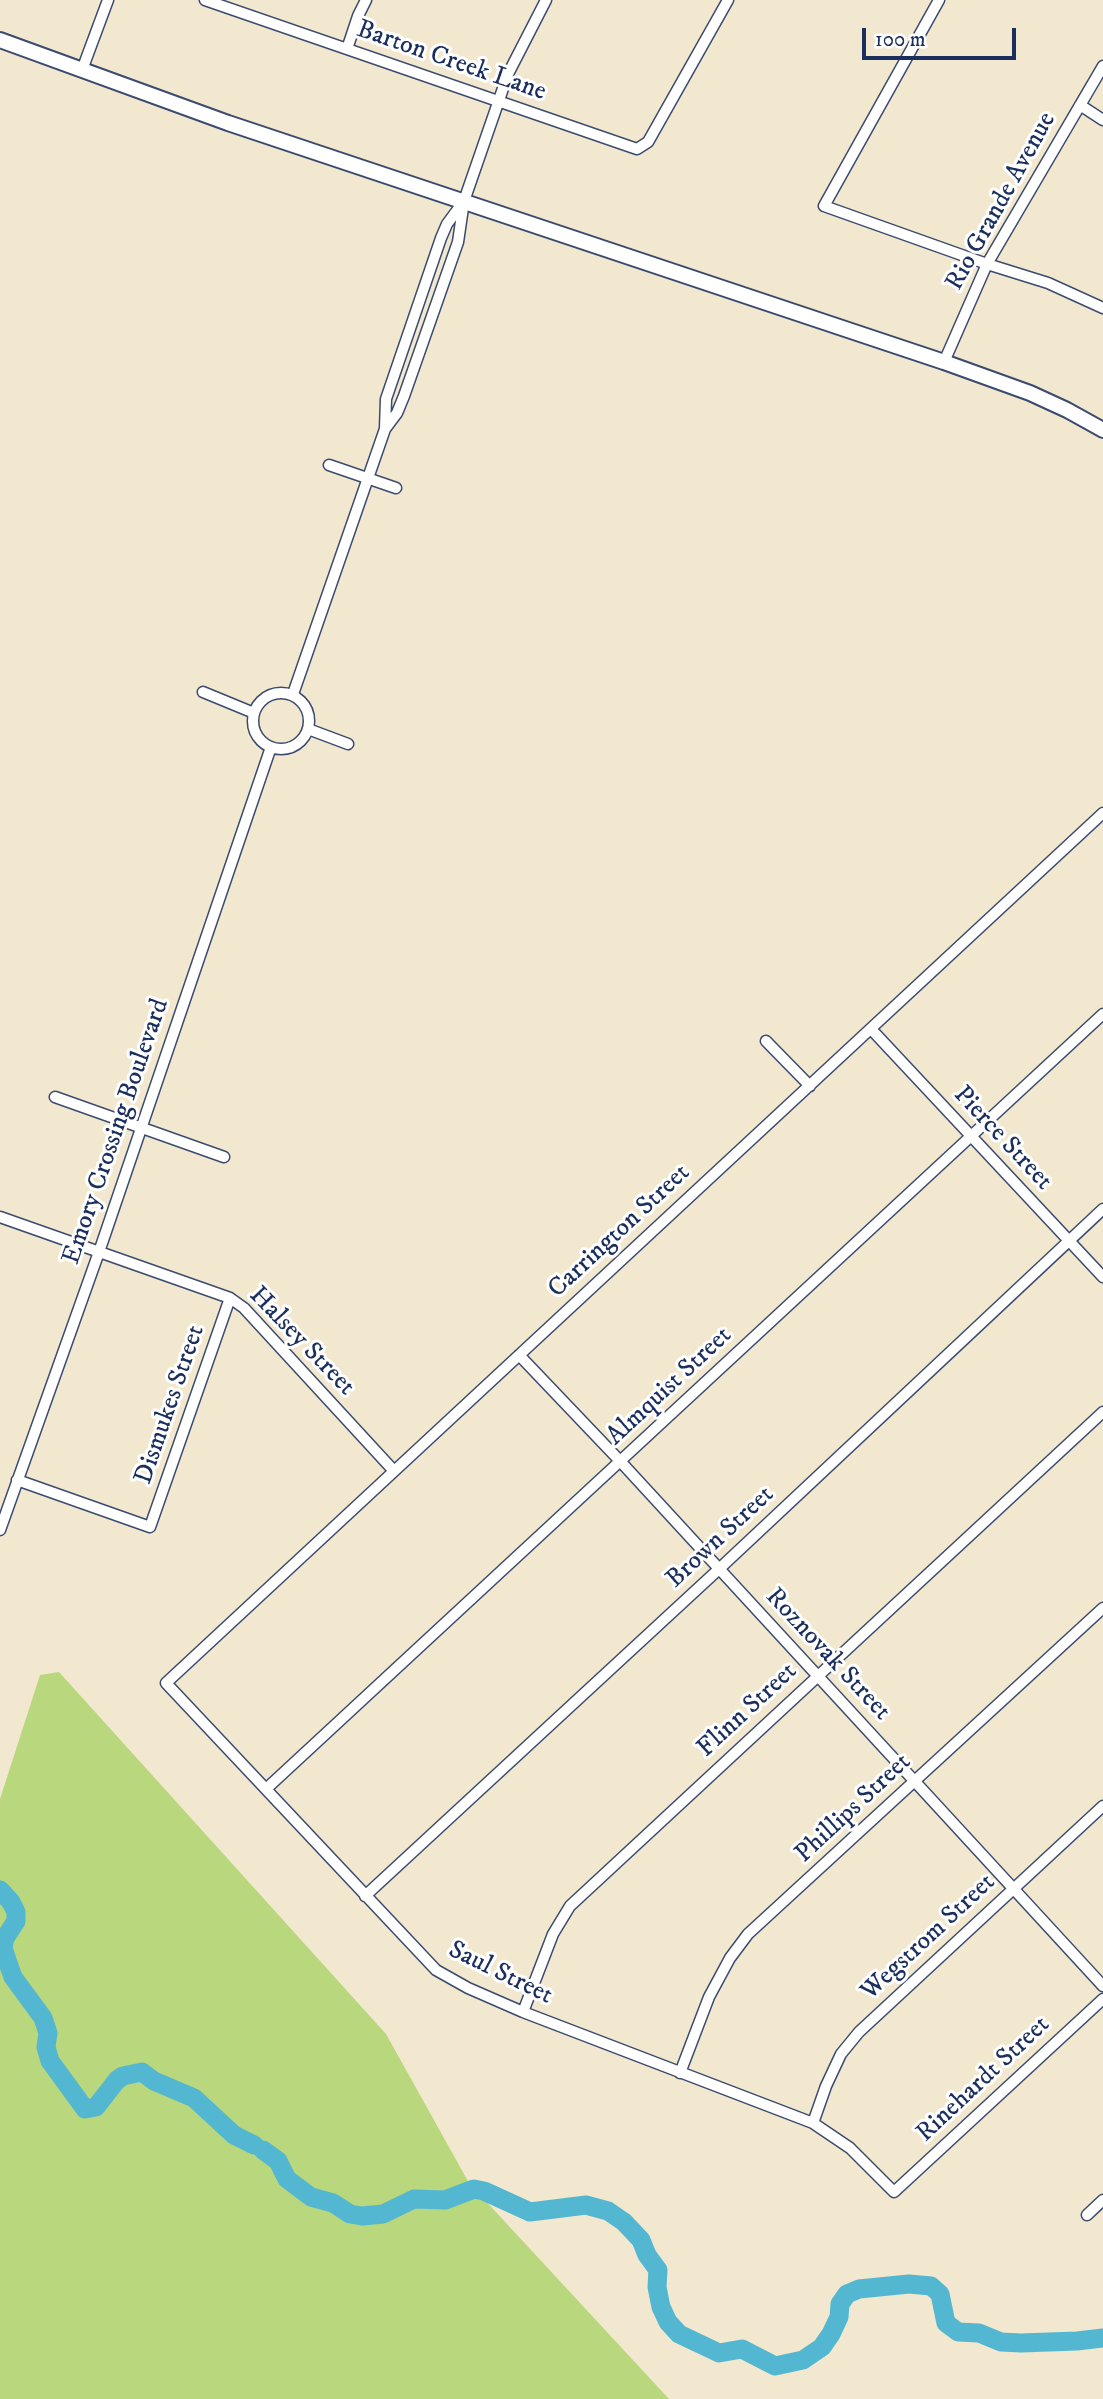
<!DOCTYPE html>
<html>
<head>
<meta charset="utf-8">
<style>
	body { margin:0 }
	#map { position:relative; width:1103px; height:2399px; overflow:hidden; background:#f1e8cf; font-family:"IM FELL DW Pica",serif }
	canvas { display:block }
	.scale { position:absolute; left:862px; top:28px; width:154px; height:32px; box-sizing:border-box; border:4px solid #1b2f5e; border-top:0; padding-left:9px; font-size:21px; line-height:24px; white-space:nowrap; color:#1b2f5e; -webkit-text-stroke:5px #fff; paint-order:stroke }
</style>
</head>
<body>
<div id="map">
<canvas width="1103" height="2399"></canvas>
<div class="scale">100 m</div>
</div>
<script>
const context = document.querySelector('canvas').getContext('2d');
context.lineJoin = 'round';
function fillPath(path, color) { context.fillStyle = color; context.fill(path, 'evenodd'); }
const shape = rows => new Path2D(rows.map(r => 'M' + r).join(''));
function stroke(path, color, width, dash) { context.strokeStyle = color; context.lineWidth = width; context.lineCap = dash ? 'butt' : 'round'; context.setLineDash(dash || []); context.stroke(path); }
function drawText(font, color, halo, rows, align = 'center') {
  context.font = font + ' "IM FELL DW Pica",serif'; context.lineWidth = 6; context.setLineDash([]); context.textBaseline = 'middle'; context.strokeStyle = halo; context.fillStyle = color; for (const [text, x, y, turn = 0] of rows) {
    context.save(); context.translate(x, y); context.rotate((+turn || 0) * Math.PI / 180); context.textAlign = isNaN(turn) ? turn : align; if (halo) context.strokeText(text, 0, 0); context.fillText(text, 0, 0); context.restore();
  }
}
const green = shape([
	[59,1672,386,2034,469,2183,669,2399,0,2399,0,1799,40,1675]
]);
const river = shape([
	[0,1890,11,1902,16,1912,16,1921,5,1938,3,1948,9,1966,13,1977,43,2018,48,2033,46,2047,50,2061,85,2109,96,2107,117,2080,123,2076,142,2072,154,2081,194,2098,234,2135,254,2145],
	[263,2150,278,2161,287,2179,311,2197,333,2203,350,2214,362,2216,383,2214,414,2199,445,2200,474,2189,484,2191,530,2212,586,2205,608,2211,624,2222,641,2240,647,2255,658,2270,657,2287,661,2307,668,2322,679,2334,719,2353,742,2349,775,2366,803,2360,822,2347,831,2334,839,2317,840,2304,847,2294,859,2289,909,2284,931,2286,940,2294,946,2323,958,2332,979,2333,1001,2342,1021,2343,1077,2341,1103,2338]
]);
const street = shape([
	[205,0,637,149,648,142,728,0],
	[939,0,824,206,987,264,1048,283,1103,308],
	[347,49,358,16,366,0],
	[82,70,108,0],
	[1080,105,1103,120],
	[944,362,987,264,1103,66],
	[385,429,386,399,441,238,447,224,464,201],
	[329,465,396,488],
	[203,692,254,713],
	'253 721a28 28 0 1 1 56 0a28 28 0 1 1-56 0Z',
	[293,694,385,429,397,413,404,396,458,242,464,201,508,74,546,0],
	[308,729,348,744],
	[1103,813,166,1683,436,1970,468,1988,523,2012,813,2123,850,2148,894,2192,1103,1999],
	[871,1029,1103,1277],
	[766,1041,810,1086],
	[55,1097,224,1157],
	[0,1217,230,1298,244,1308,394,1471],
	[519,1355,620,1461,1103,1986],
	[17,1480,150,1527,230,1298],
	[0,1530,99,1252,271,747],
	[266,1789,1103,1014],
	[365,1896,719,1569,1103,1209],
	[523,2012,553,1934,570,1906,1103,1412],
	[680,2073,709,1997,730,1958,748,1934,1103,1608],
	[813,2123,826,2086,841,2054,859,2032,1103,1806],
	[1087,2215,1103,2200]
]);
const secondary = shape([
	[0,40,228,123,944,362,1030,393,1067,410,1103,430]
]);
const streetNames = [
	["Barton Creek Lane",451,62,19],
	["Rio Grande Avenue",1002,202,-61],
	["Emory Crossing Boulevard",117,1132,-71],
	["Pierce Street",1002,1139,47],
	["Carrington Street",620,1232,-43],
	["Halsey Street",301,1342,46],
	["Almquist Street",670,1387,-43],
	["Dismukes Street",171,1405,-71],
	["Brown Street",721,1538,-43],
	["Roznovak Street",827,1655,47],
	["Flinn Street",748,1711,-43],
	["Phillips Street",854,1809,-43],
	["Wegstrom Street",929,1938,-43],
	["Saul Street",500,1974,26],
	["Rinehardt Street",984,2080,-43]
];
fillPath(green, '#b9d77d');
stroke(river, '#53b7d2', 19);
stroke(street, '#3b4b6f', 13);
stroke(secondary, '#3b4b6f', 18);
stroke(street, '#fff', 10);
stroke(secondary, '#fff', 14);
drawText('26px', '#1b2f5e', '#fff', streetNames);
</script>
</body>
</html>
